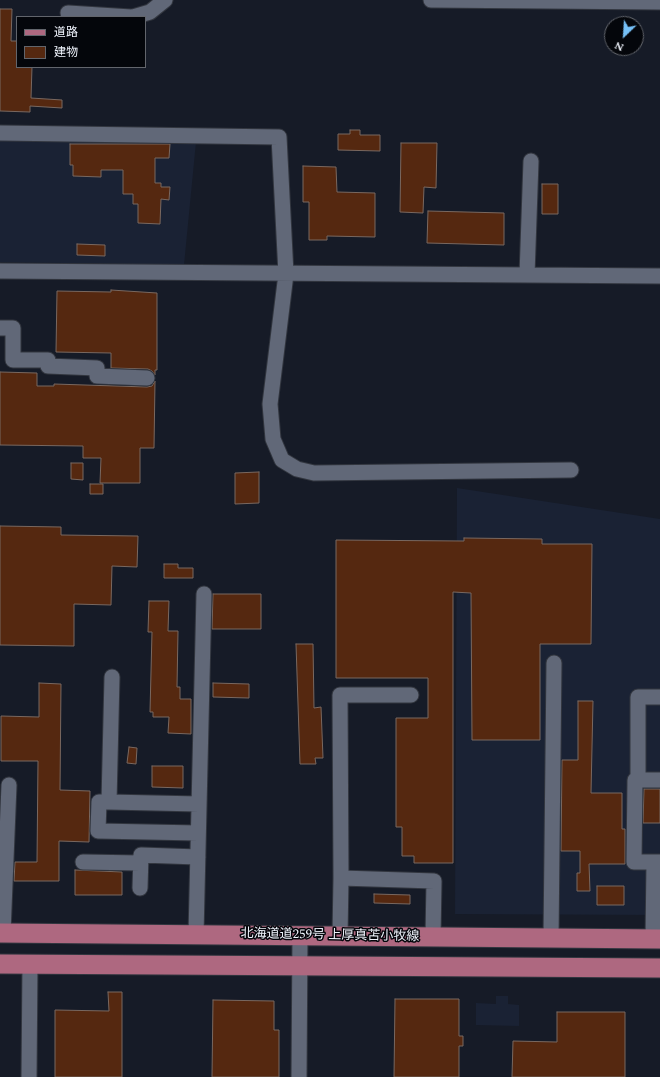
<!DOCTYPE html>
<html>
<head>
<meta charset="utf-8">
<style>
	body { margin:0 }
	#map { position:relative; width:660px; height:1077px; overflow:hidden; background:#161b27; font-family:Spectral,"Noto Sans JP",serif }
	canvas { display:block }
	.legend { position:absolute; left:16px; top:16px; width:130px; height:52px; box-sizing:border-box; background:#04060b; border:1px solid #62656c; margin:0; padding:5px 7px; list-style:none; font-size:12px; color:#f0f4fd }
	.legend li { display:flex; align-items:center; gap:8px; height:20px }
	.legend b { width:20px; border:1px solid #62656c }
	.north { position:absolute; left:604px; top:16px; width:40px; height:40px; box-sizing:border-box; background:#04060b; border:1px solid #62656c; border-radius:50%; rotate:205deg; font-size:11px; font-weight:700; line-height:16px; text-align:center; color:#f0f4fd }
	.north::after { content:''; display:block; margin:auto; width:14px; height:18px; background:#76c0f7; clip-path:polygon(50% 0,100% 100%,50% 72%,0 100%) }
</style>
</head>
<body>
<div id="map">
<canvas width="660" height="1077"></canvas>
<ul class="legend">
<li><b style="height:5px;background:#ae6880"></b>道路</li>
<li><b style="height:11px;background:#552810"></b>建物</li>
</ul>
<div class="north">N</div>
</div>
<script>
const context = document.querySelector('canvas').getContext('2d');
context.lineJoin = 'round';
function fillPath(path, color) { context.fillStyle = color; context.fill(path, 'evenodd'); }
const shape = rows => new Path2D(rows.map(r => 'M' + r).join(''));
function stroke(path, color, width, dash) { context.strokeStyle = color; context.lineWidth = width; context.lineCap = dash ? 'butt' : 'round'; context.setLineDash(dash || []); context.stroke(path); }
function drawText(font, color, halo, rows, align = 'center') {
  context.font = font + ' Spectral,"Noto Sans JP",serif'; context.lineWidth = 3; context.setLineDash([]); context.textBaseline = 'middle'; context.strokeStyle = halo; context.fillStyle = color; for (const [text, x, y, turn = 0] of rows) {
    context.save(); context.translate(x, y); context.rotate((+turn || 0) * Math.PI / 180); context.textAlign = isNaN(turn) ? turn : align; if (halo) context.strokeText(text, 0, 0); context.fillText(text, 0, 0); context.restore();
  }
}
const built = shape([
	[0,138,196,142,184,265,0,262],
	[457,488,660,519,660,915,455,914],
	[496,996,508,996,508,1004,519,1005,519,1026,476,1025,476,1003,496,1004]
]);
const building = shape([
	[0,9,12,9,11,41,17,41,17,67,32,67,31,98,62,100,62,108,30,106,30,112,0,111,0,9],
	[350,130,360,130,360,135,380,135,380,151,338,150,338,134,350,134,350,130],
	[401,143,437,143,436,188,424,187,423,213,400,212,401,143],
	[70,144,170,144,169,158,155,158,155,183,161,183,161,187,170,187,169,200,161,199,160,224,138,223,138,204,133,204,133,194,123,194,123,170,101,170,101,177,73,176,73,165,70,165,70,144],
	[303,166,336,167,337,192,375,193,375,237,327,236,327,240,309,240,309,202,303,202,303,166],
	[542,184,558,184,558,214,542,214,542,184],
	[428,211,504,213,504,245,427,243,428,211],
	[77,244,105,245,105,256,77,255,77,244],
	[111,290,157,293,157,370,155,370,155,375,152,371,148,369,111,368,111,353,56,352,57,291,111,292,111,290],
	[0,372,37,373,37,386,54,386,54,384,147,387,152,386,155,381,154,448,140,448,140,483,100,483,101,458,83,458,83,446,0,445,0,372],
	[71,463,83,463,83,480,71,479,71,463],
	[259,472,259,503,235,504,235,473,259,472],
	[90,484,103,484,103,494,90,494,90,484],
	[0,526,61,527,61,535,138,536,137,567,112,566,111,605,74,604,74,646,0,645,0,526],
	[464,538,542,539,542,544,592,544,591,644,540,644,540,740,472,740,471,593,453,592,453,863,414,863,414,856,402,856,402,827,396,827,396,718,428,718,428,678,336,678,336,540,464,541,464,538],
	[164,564,178,564,178,568,193,568,193,578,164,578,164,564],
	[213,594,261,594,261,629,212,629,213,594],
	[149,601,169,601,168,631,178,631,177,687,180,687,180,699,191,699,191,734,168,733,169,717,153,717,153,712,150,712,152,632,148,632,149,601],
	[296,644,313,644,314,708,321,707,323,758,315,758,316,764,300,764,296,644],
	[39,683,61,684,60,790,90,791,89,842,59,841,59,881,14,881,15,862,37,862,38,761,1,761,1,716,39,717,39,683],
	[213,683,249,684,249,698,213,697,213,683],
	[578,701,593,701,591,793,622,793,622,829,625,829,625,864,589,864,590,891,577,891,577,873,580,873,580,851,561,851,562,760,578,760,578,701],
	[129,747,137,748,136,764,127,763,129,747],
	[152,766,183,766,183,788,152,787,152,766],
	[644,789,660,789,660,823,643,823,644,789],
	[75,870,122,872,122,895,75,895,75,870],
	[597,886,624,886,624,905,597,905,597,886],
	[374,894,410,895,410,904,374,903,374,894],
	[108,992,122,992,122,1077,55,1077,55,1010,109,1011,108,992],
	[395,999,459,999,459,1036,463,1036,463,1046,459,1046,459,1077,394,1077,395,999],
	[213,1000,274,1001,274,1030,279,1030,279,1077,212,1077,213,1000],
	[557,1012,625,1012,625,1077,512,1077,513,1041,557,1042,557,1012]
]);
const minor = shape([
	[431,0,660,2],
	[68,13,131,17],
	[133,17,150,12,165,0],
	[0,133,279,137,286,274,270,404,273,439,282,460,297,469,314,473,571,470],
	[0,271,660,276],
	[527,275,531,161],
	[0,328,13,328,13,360,48,360,48,366,97,368,97,376,147,378],
	[112,677,109,802,199,804],
	[660,697,638,697,638,780,660,780],
	[638,780,635,780,634,862,654,862],
	[109,802,99,802,98,831,198,833],
	[83,862,140,863],
	[341,878,340,695,411,695],
	[140,888,141,855,198,857],
	[3,933,9,785],
	[196,935,204,594],
	[340,936,341,878,434,881,433,937],
	[551,938,554,663],
	[653,939,654,862,660,862],
	[29,1077,30,964],
	[299,1077,300,936]
]);
const major = shape([
	[0,933,660,939],
	[0,964,660,968]
]);
const streetNames = [
	["北海道道259号 上厚真苫小牧線",330,936,1]
];
fillPath(built, '#1a2234');
fillPath(building, '#552810');
stroke(building, '#796860', 1);
stroke(minor, '#32363f', 17);
stroke(major, '#32363f', 21);
stroke(minor, '#616878', 15);
stroke(major, '#ae6880', 19);
drawText('13px', '#f0f4fd', '#04060b', streetNames);
</script>
</body>
</html>
